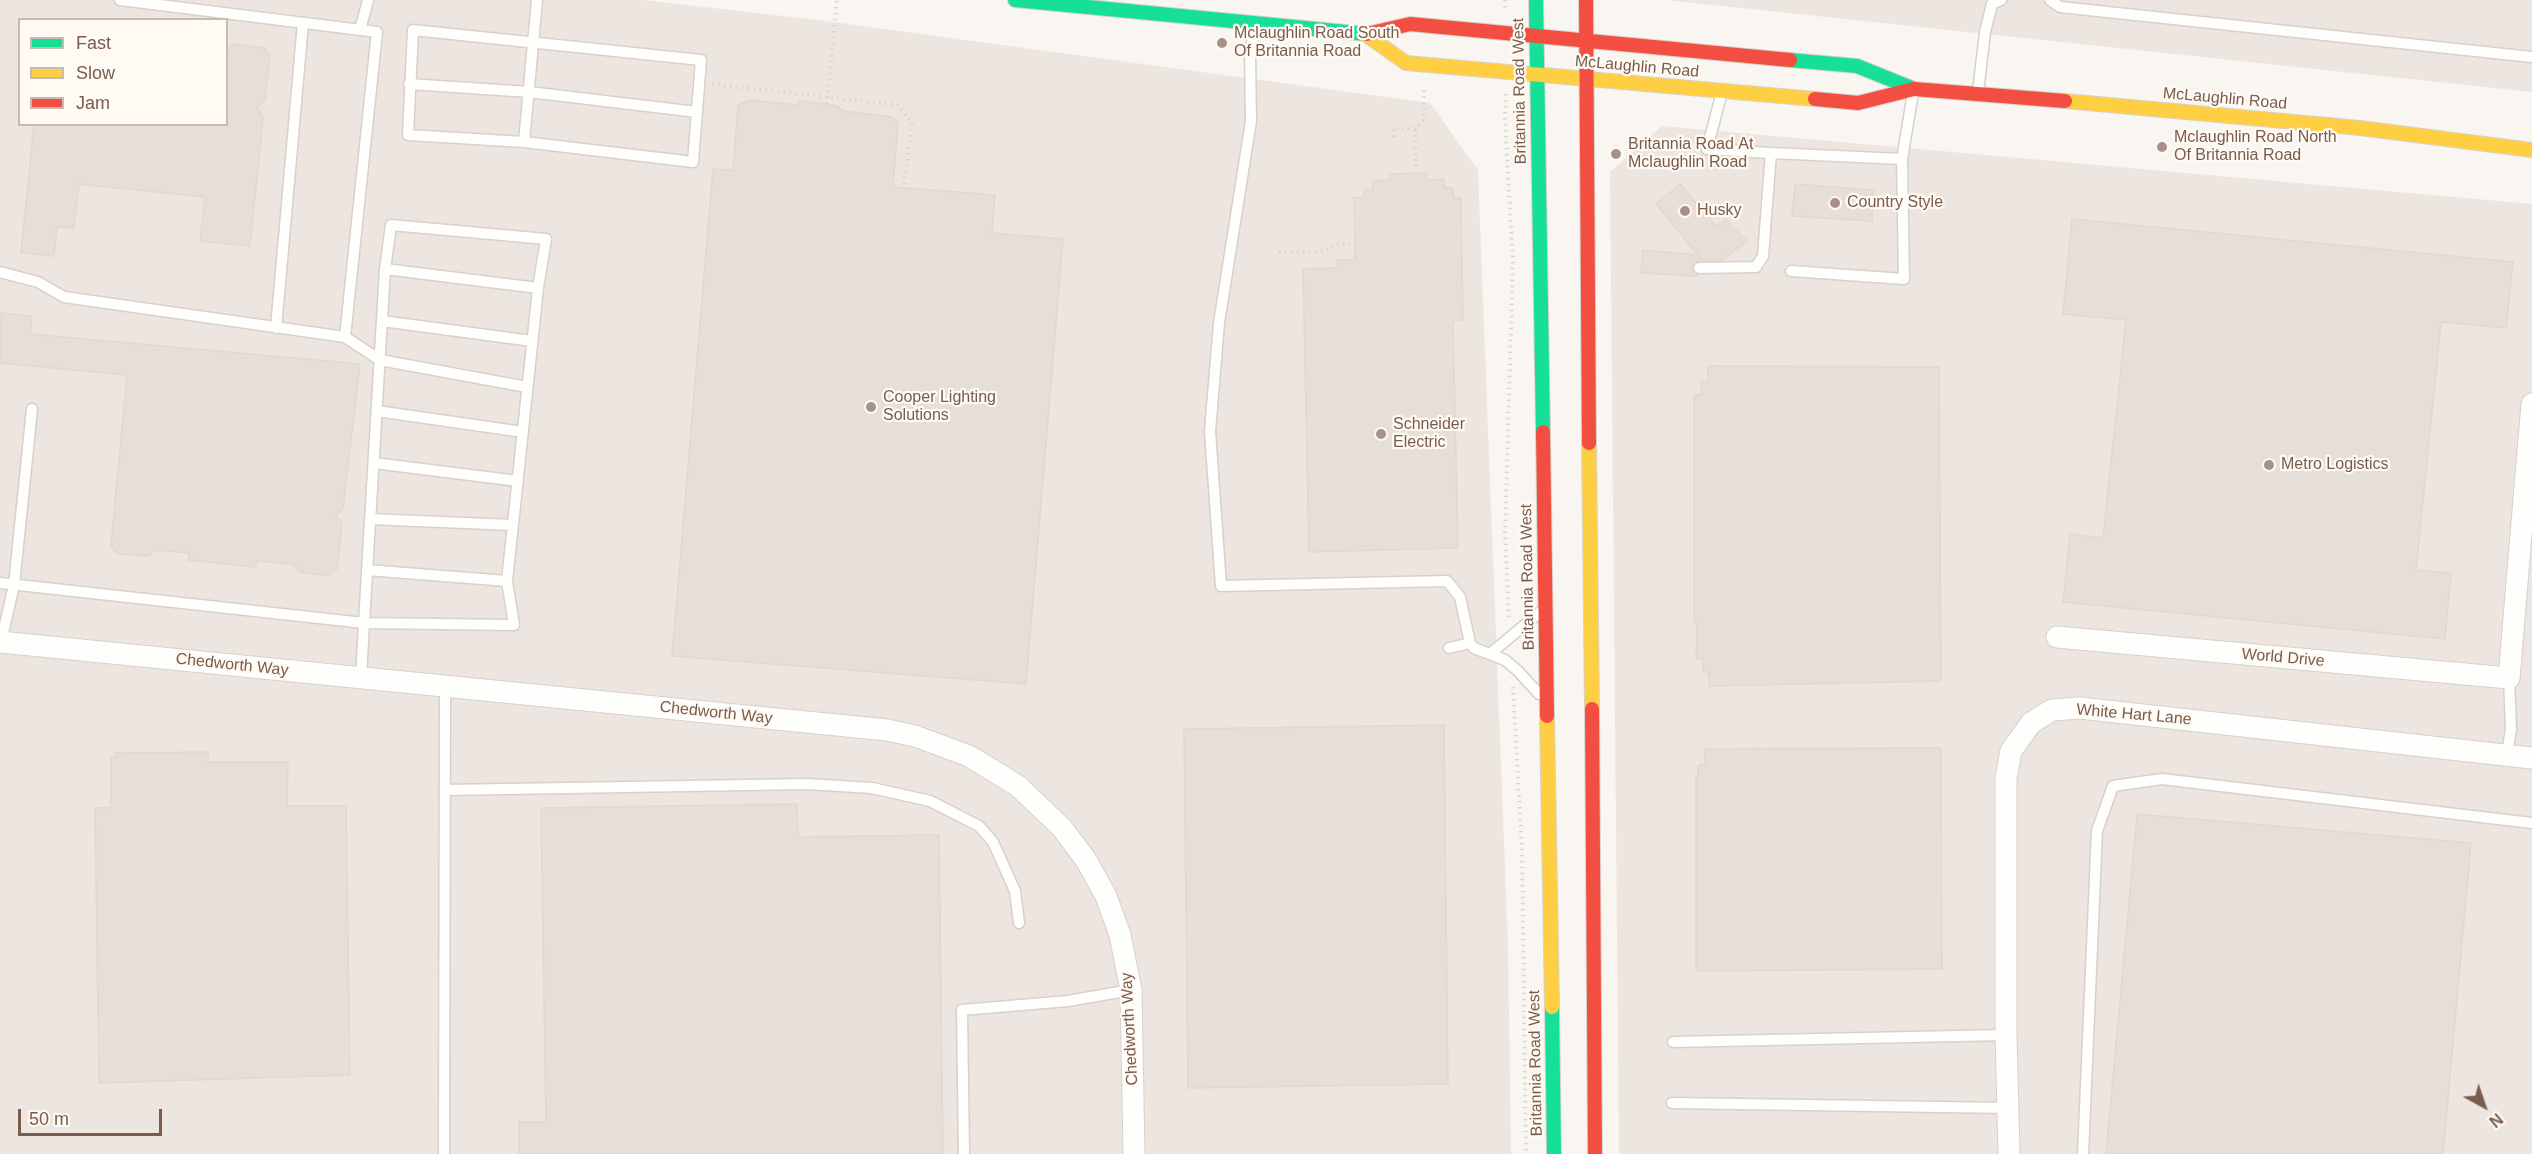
<!DOCTYPE html>
<html>
<head>
<meta charset="utf-8">
<style>
	body { margin:0 }
	#map { position:relative; width:2532px; height:1154px; overflow:hidden; background:#f9f5f0; font-family:Helvetica,sans-serif }
	canvas { display:block }
	.legend { position:absolute; left:18px; top:18px; width:210px; height:108px; box-sizing:border-box; background:#fffaf3; border:2px solid #cabbb1; margin:0; padding:8px 10px; list-style:none; font-size:18px; color:#7a5c4d }
	.legend li { display:flex; align-items:center; gap:12px; height:30px }
	.legend b { width:30px; border:2px solid #cabbb1 }
	.north { position:absolute; left:2454px; top:1076px; width:60px; height:60px; -webkit-text-stroke:4px #fffaf3; paint-order:stroke; rotate:140deg; font-size:16px; font-weight:700; line-height:24px; text-align:center; color:#7a5c4d }
	.north::after { content:''; display:block; margin:auto; width:21px; height:27px; background:#7a5c4d; clip-path:polygon(50% 0,100% 100%,50% 72%,0 100%) }
	.scale { position:absolute; left:18px; top:1109px; width:144px; height:27px; box-sizing:border-box; border:3px solid #7a5c4d; border-top:0; padding-left:8px; font-size:18px; line-height:21px; white-space:nowrap; color:#7a5c4d; -webkit-text-stroke:4px #fffaf3; paint-order:stroke }
</style>
</head>
<body>
<div id="map">
<canvas width="2532" height="1154"></canvas>
<ul class="legend">
<li><b style="height:8px;background:#16e098"></b>Fast</li>
<li><b style="height:8px;background:#ffcf43"></b>Slow</li>
<li><b style="height:8px;background:#f24e42"></b>Jam</li>
</ul>
<div class="north">N</div>
<div class="scale">50 m</div>
</div>
<script>
const context = document.querySelector('canvas').getContext('2d');
context.lineJoin = 'round';
function fillPath(path, color) { context.fillStyle = color; context.fill(path, 'evenodd'); }
const shape = rows => new Path2D(rows.map(r => 'M' + r).join(''));
function stroke(path, color, width, dash) { context.strokeStyle = color; context.lineWidth = width; context.lineCap = dash ? 'butt' : 'round'; context.setLineDash(dash || []); context.stroke(path); }
function drawText(font, color, halo, rows, align = 'center') {
  context.font = font + ' Helvetica,sans-serif'; context.lineWidth = 4.5; context.setLineDash([]); context.textBaseline = 'middle'; context.strokeStyle = halo; context.fillStyle = color; for (const [text, x, y, turn = 0] of rows) {
    context.save(); context.translate(x, y); context.rotate((+turn || 0) * Math.PI / 180); context.textAlign = isNaN(turn) ? turn : align; if (halo) context.strokeText(text, 0, 0); context.fillText(text, 0, 0); context.restore();
  }
}
const industrial = shape([
	[0,0,643,0,818,20,1430,103,1478,170,1508,947,1511,1154,0,1154],
	[20,20,226,20,226,124,20,124],
	[1666,0,2532,0,2532,92,2325,70],
	[1662,126,2532,204,2532,1154,1619,1154,1610,172]
]);
const building = shape([
	[233,44,264,48,270,56,265,101,257,108,263,118,250,246,200,241,205,197,79,184,74,228,57,227,54,256,21,253,34,124,226,124,226,51,233,44],
	[750,100,797,105,801,101,837,106,843,111,892,117,898,123,893,187,995,195,992,233,1063,239,1026,684,672,656,713,169,733,170,738,105,750,100],
	[1427,173,1427,180,1444,179,1444,188,1453,188,1454,198,1461,198,1463,320,1453,321,1458,548,1309,552,1303,269,1338,268,1337,260,1355,260,1354,198,1364,197,1364,190,1373,190,1373,181,1390,180,1390,174,1427,173],
	[1680,184,1716,226,1726,220,1747,241,1723,260,1702,260,1699,256,1699,261,1692,268,1698,276,1641,273,1643,250,1698,255,1656,204,1680,184],
	[1795,184,1874,190,1872,221,1792,216,1795,184],
	[2072,219,2513,262,2506,328,2441,322,2416,570,2451,573,2445,639,2063,602,2070,534,2103,538,2126,320,2063,314,2072,219],
	[0,313,32,316,30,334,360,364,343,509,336,516,342,523,337,569,329,576,300,572,292,564,257,561,256,567,188,560,189,553,156,550,148,556,117,554,111,545,127,375,0,363,0,313],
	[1708,366,1939,367,1941,681,1709,686,1709,672,1703,672,1703,659,1696,659,1697,624,1694,621,1694,396,1702,394,1701,381,1708,382,1708,366],
	[1444,725,1448,1084,1188,1088,1184,729,1444,725],
	[1941,748,1942,969,1696,971,1696,777,1698,777,1698,765,1705,764,1705,749,1941,748],
	[208,752,208,762,288,762,287,806,346,806,350,1075,99,1083,95,808,111,807,111,757,116,757,116,753,208,752],
	[797,804,798,837,939,835,943,1154,519,1154,519,1122,546,1122,541,808,797,804],
	[2137,814,2471,843,2443,1154,2106,1154,2137,814]
]);
const path = shape([
	[1505,0,1506,11],
	[712,84,897,105,912,122,904,188],
	[1506,94,1505,120,1513,260,1505,534,1509,620],
	[827,104,837,0],
	[1415,129,1416,167],
	[1394,137,1393,128,1415,129,1424,120,1424,86],
	[1279,252,1324,251,1335,244,1352,243],
	[1513,687,1522,850,1526,1154]
]);
const lane = shape([
	[120,0,377,32,345,337],
	[2050,0,2060,7,2532,57],
	[1255,26,1250,54,1251,121,1219,323,1210,431,1221,586,1447,581,1460,597,1470,643,1474,648,1505,660,1518,671,1539,694],
	[360,30,368,0],
	[413,30,701,60,693,162,524,142,408,135,413,30],
	[409,84,529,92,697,112],
	[1722,92,1707,149,1771,153],
	[1978,92,1985,32,1992,4,2001,0],
	[524,142,537,0],
	[1699,268,1756,267,1763,256,1771,153,1902,159],
	[385,269,538,288],
	[1791,271,1904,279,1902,159,1913,93],
	[0,272,38,282,64,297,345,337,380,360,527,387],
	[382,321,532,341],
	[276,328,303,23],
	[377,411,523,432],
	[374,463,518,481],
	[370,519,513,525],
	[367,570,507,581],
	[0,583,364,623,514,625,507,581,538,288,546,239,391,225,385,269,364,623,361,678],
	[1,642,14,585,32,409],
	[1449,648,1470,643],
	[1491,653,1539,613],
	[2507,754,2511,729,2509,678],
	[446,790,807,784,872,788,930,801,979,826,993,842,1015,891,1019,923],
	[1673,1042,2006,1035],
	[1672,1103,2008,1108],
	[444,1154,445,686],
	[964,1154,962,1010,1068,1001,1131,990],
	[2083,1154,2097,831,2113,786,2162,779,2532,823]
]);
const street = shape([
	[2057,637,2509,678,2532,404],
	[0,642,887,730,915,736,969,756,1018,786,1062,828,1086,860,1106,896,1120,935,1131,990,1134,1154],
	[2009,1154,2006,1035,2006,778,2011,751,2031,723,2052,710,2080,708,2532,758]
]);
const fast = shape([
	[1015,0,1367,34],
	[1536,0,1543,432],
	[1790,60,1857,66,1914,89],
	[1552,1007,1554,1154]
]);
const slow = shape([
	[1365,34,1406,63,1815,99],
	[2065,101,2360,128,2532,150],
	[1589,443,1592,709],
	[1547,716,1552,1007]
]);
const jam = shape([
	[1586,0,1589,443],
	[1367,34,1410,24,1790,60],
	[1815,99,1858,103,1914,89,2065,101],
	[1543,432,1547,716],
	[1592,709,1595,1154]
]);
const markers = [
	[1222,43,6,"#a69286"],
	[2162,147,6,"#a69286"],
	[1616,154,6,"#a69286"],
	[1835,203,6,"#a69286"],
	[1685,211,6,"#a69286"],
	[871,407,6,"#a69286"],
	[1381,434,6,"#a69286"],
	[2269,465,6,"#a69286"]
];
const poiNames = [
	["Mclaughlin Road South",1234,34],
	["Of Britannia Road",1234,52],
	["Mclaughlin Road North",2174,138],
	["Of Britannia Road",2174,156],
	["Britannia Road At",1628,145],
	["Mclaughlin Road",1628,163],
	["Country Style",1847,203],
	["Husky",1697,211],
	["Cooper Lighting",883,398],
	["Solutions",883,416],
	["Schneider",1393,425],
	["Electric",1393,443],
	["Metro Logistics",2281,465]
];
const streetNames = [
	["McLaughlin Road",1637,67,5],
	["Britannia Road West",1520,91,-91],
	["McLaughlin Road",2225,99,5],
	["Britannia Road West",1528,577,-91],
	["World Drive",2283,658,5],
	["Chedworth Way",232,665,6],
	["Chedworth Way",716,713,6],
	["White Hart Lane",2134,715,5],
	["Chedworth Way",1130,1029,-93],
	["Britannia Road West",1536,1063,-91]
];
fillPath(industrial, '#ede5e0');
fillPath(building, '#e6ded7');
stroke(building, '#e2d8d2', 1.5);
stroke(lane, '#d7d1cb', 13);
stroke(street, '#d7d1cb', 23);
stroke(fast, '#d9d2cb', 16);
stroke(slow, '#d9d2cb', 16);
stroke(jam, '#d9d2cb', 16);
stroke(path, '#dcd5d0', 4, [1.5, 4.5]);
stroke(lane, '#fefefd', 10);
stroke(street, '#fefefd', 21);
stroke(fast, '#16e098', 14);
stroke(slow, '#ffcf43', 14);
stroke(jam, '#f24e42', 14);
for (const [x, y, r, color] of markers) { const dot = new Path2D(); dot.arc(x, y, r, 0, 2 * Math.PI); context.fillStyle = color; context.fill(dot); stroke(dot, '#fffaf3', 2); }
drawText('16px', '#7a5c4d', '#fffaf3', poiNames, 'left');
drawText('16px', '#7a5c4d', '#fffaf3', streetNames);
</script>
</body>
</html>
